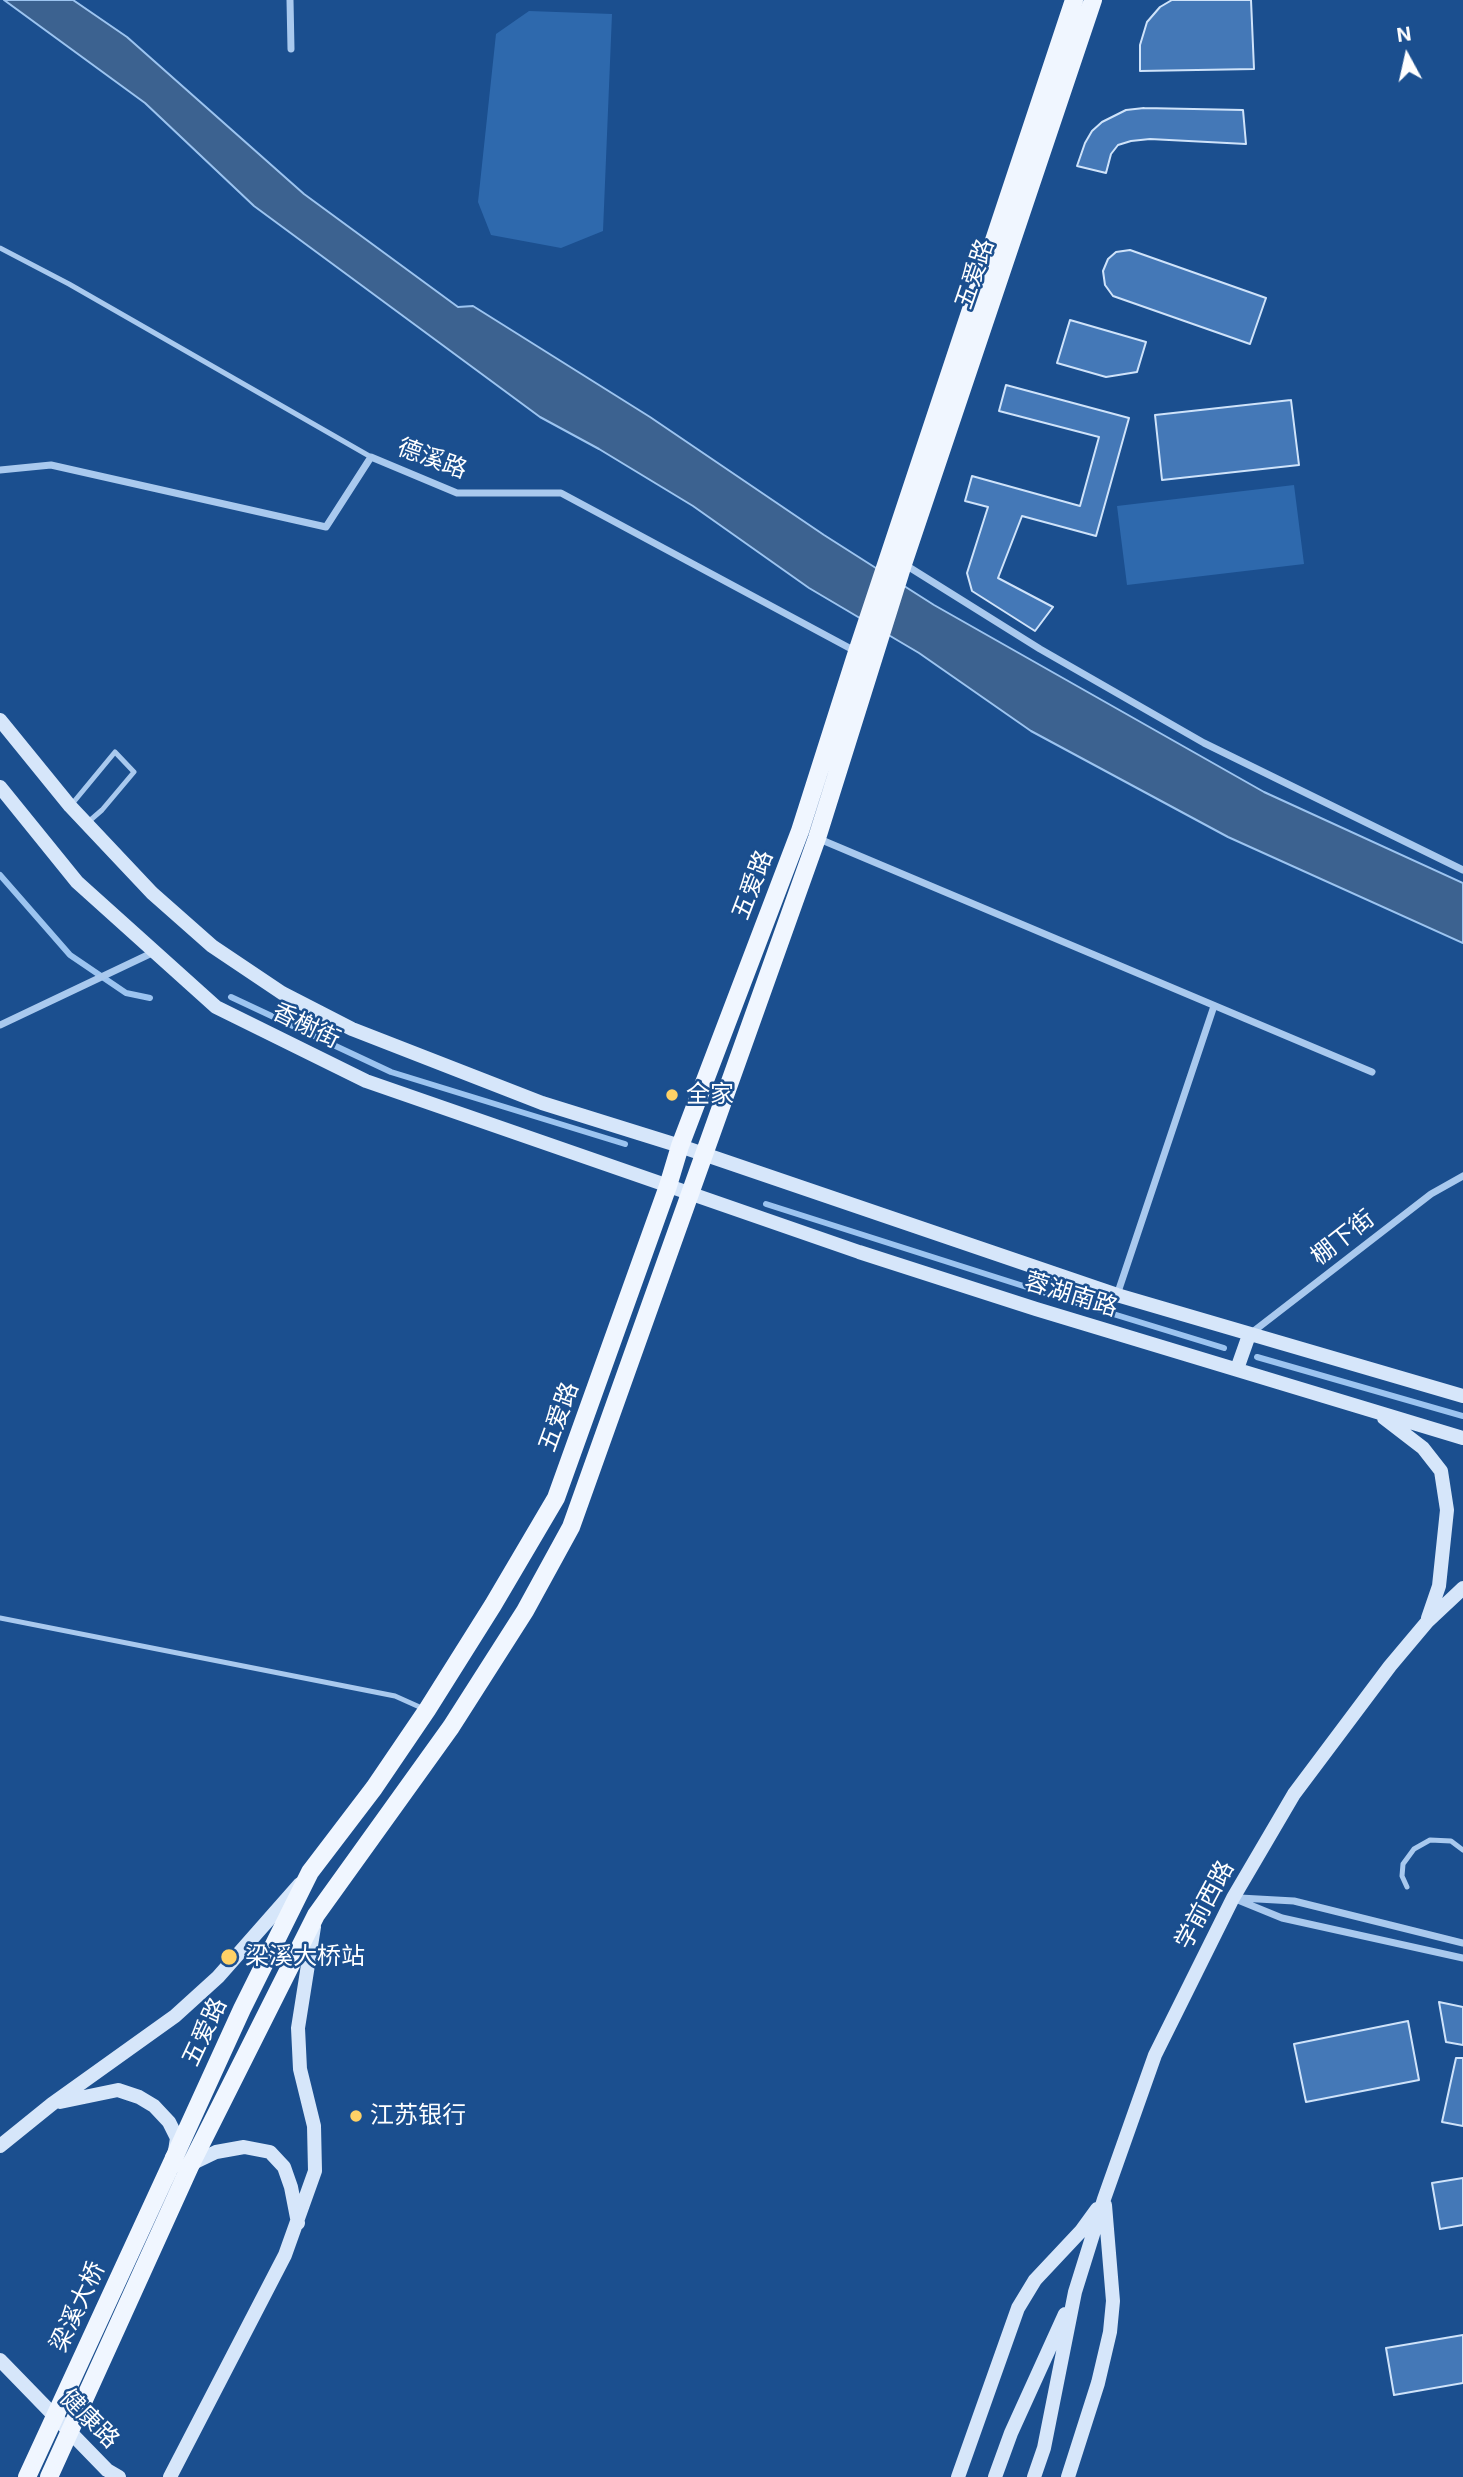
<!DOCTYPE html>
<html>
<head>
<meta charset="utf-8">
<style>
	body { margin:0 }
	#map { position:relative; width:1463px; height:2477px; overflow:hidden; background:#1b4f8f; font-family:Inter,sans-serif }
	canvas { display:block }
	.north { position:absolute; left:1372px; top:21px; width:70px; height:70px; -webkit-text-stroke:5px #1b4f8f; paint-order:stroke; rotate:352deg; font-size:19px; font-weight:700; line-height:28px; text-align:center; color:#fff }
	.north::after { content:''; display:block; margin:auto; width:24px; height:32px; background:#fff; clip-path:polygon(50% 0,100% 100%,50% 72%,0 100%) }
</style>
</head>
<body>
<div id="map">
<canvas width="1463" height="2477"></canvas>
<div class="north">N</div>
</div>
<script>
const context = document.querySelector('canvas').getContext('2d');
context.lineJoin = 'round';
function fillPath(path, color) { context.fillStyle = color; context.fill(path, 'evenodd'); }
const shape = rows => new Path2D(rows.map(r => 'M' + r).join(''));
function stroke(path, color, width, dash) { context.strokeStyle = color; context.lineWidth = width; context.lineCap = dash ? 'butt' : 'round'; context.setLineDash(dash || []); context.stroke(path); }
function drawText(font, color, halo, rows, align = 'center') {
  context.font = font + ' Inter,"Noto Sans SC",sans-serif'; context.lineWidth = 5; context.setLineDash([]); context.textBaseline = 'middle'; context.strokeStyle = halo; context.fillStyle = color; for (const [text, x, y, turn = 0] of rows) {
    context.save(); context.translate(x, y); context.rotate((+turn || 0) * Math.PI / 180); context.textAlign = isNaN(turn) ? turn : align; if (halo) context.strokeText(text, 0, 0); context.fillText(text, 0, 0); context.restore();
  }
}
const green = shape([
	[529,11,612,14,603,231,561,248,491,235,478,202,496,34],
	[1294,485,1304,564,1127,585,1117,506]
]);
const water = shape([
	[4,0,73,0,127,37,304,194,458,307,473,306,650,417,824,535,934,605,1264,792,1463,883,1463,943,1228,837,1031,731,919,653,809,588,693,506,599,449,540,417,254,206,145,103,4,0]
]);
const stream = shape([
	[0,875,70,955,126,993,150,998],
	[231,997,391,1072,625,1144],
	[766,1204,1061,1298,1224,1348],
	[1257,1357,1463,1416]
]);
const building = shape([
	[1172,0,1251,0,1254,69,1140,71,1140,45,1147,22,1160,7,1172,0],
	[1144,108,1243,110,1246,144,1150,139,1131,141,1118,145,1111,154,1106,173,1077,166,1085,143,1092,131,1102,122,1126,110,1144,108],
	[1130,250,1266,298,1250,344,1113,296,1105,285,1103,271,1108,259,1116,252,1130,250],
	[1070,320,1146,342,1137,372,1106,377,1057,363,1070,320],
	[1006,385,1129,418,1096,536,1022,516,998,578,1053,607,1035,631,972,591,967,573,988,507,965,501,972,476,1080,506,1099,437,999,411,1006,385],
	[1291,400,1299,465,1162,480,1155,415,1291,400],
	[1439,2002,1463,2007,1463,2045,1446,2042,1439,2002],
	[1408,2021,1419,2080,1306,2102,1294,2044,1408,2021],
	[1456,2058,1463,2058,1463,2126,1442,2122,1456,2058],
	[1463,2178,1463,2225,1440,2229,1432,2183,1463,2178],
	[1463,2335,1463,2383,1394,2395,1386,2348,1463,2335]
]);
const lane = shape([
	[0,248,69,284,371,457],
	[72,804,115,752,134,772,102,810,87,823],
	[0,1618,395,1696,424,1709],
	[1407,1887,1402,1876,1403,1864,1414,1849,1430,1840,1451,1841,1463,1850]
]);
const street = shape([
	[290,0,291,49],
	[0,470,51,465,326,527,371,457,457,493,561,493,855,651],
	[904,564,1040,649,1204,743,1463,870],
	[817,838,1372,1072],
	[0,1025,154,952],
	[1117,1295,1214,1006],
	[1250,1334,1431,1194,1463,1176],
	[1233,1898,1282,1918,1463,1958],
	[1240,1898,1294,1901,1463,1943]
]);
const secondary = shape([
	[0,720,70,806,152,893,212,946,282,993,352,1029,542,1103,680,1146,1117,1295,1463,1396],
	[0,787,77,882,216,1007,366,1081,859,1252,1036,1309,1463,1438],
	[1237,1369,1249,1335],
	[1384,1418,1423,1448,1441,1471,1447,1510,1439,1586,1428,1618],
	[60,2102,118,2090,139,2097,154,2106,169,2122,177,2138,175,2151],
	[0,2146,52,2104,175,2016,218,1977,300,1884],
	[191,2164,216,2152,244,2147,270,2152,284,2167,291,2187,298,2223],
	[0,2360,107,2470,119,2477],
	[170,2477,285,2255,315,2171,314,2126,300,2069,298,2028,314,1927],
	[958,2477,1018,2308,1035,2280,1081,2231,1097,2209],
	[995,2477,1011,2433,1065,2314],
	[1034,2477,1044,2448,1075,2292,1104,2199,1155,2055,1233,1898,1294,1794,1390,1666,1427,1622,1463,1588],
	[1068,2477,1098,2383,1110,2332,1113,2301,1105,2205]
]);
const primary = shape([
	[174,2158,242,2009,310,1872,374,1788,427,1710,493,1605,556,1498,668,1186,680,1146,800,831,857,652,1074,0],
	[191,2164,316,1915,451,1727,525,1611,571,1527,817,838,903,564,1093,0]
]);
const primaryBridge = shape([
	[27,2477,174,2158],
	[49,2477,191,2164]
]);
const markers = [
	[672,1095,7,"#ffd166"],
	[229,1957,9,"#ffd166"],
	[356,2116,7,"#ffd166"]
];
const streetNames = [
	["五爱路",975,274,-71],
	["德溪路",432,459,20],
	["五爱路",753,885,-69],
	["香榭街",306,1026,26],
	["棚下街",1343,1238,-38],
	["蓉湖南路",1071,1295,17],
	["五爱路",559,1417,-70],
	["学前西路",1205,1905,-62],
	["五爱路",205,2032,-65],
	["梁溪大桥",78,2307,-65],
	["健康路",89,2419,45]
];
const poiNames = [
	["全家",686,1095],
	["梁溪大桥站",245,1957],
	["江苏银行",370,2116]
];
fillPath(green, '#2e69ad');
fillPath(water, '#3c6290');
stroke(water, '#9cc4f0', 2);
stroke(stream, '#9cc4f0', 6);
fillPath(building, '#4478b7');
stroke(building, '#cfe3fa', 2);
stroke(lane, '#a9c9ee', 5);
stroke(street, '#a9c9ee', 7);
stroke(secondary, '#d6e6fa', 14);
stroke(primary, '#f0f6ff', 18);
stroke(primaryBridge, '#f0f6ff', 18);
for (const [x, y, r, color] of markers) { const dot = new Path2D(); dot.arc(x, y, r, 0, 2 * Math.PI); context.fillStyle = color; context.fill(dot); stroke(dot, '#1b4f8f', 2.5); }
drawText('24px', '#fff', '#1b4f8f', streetNames);
drawText('24px', '#fff', '#1b4f8f', poiNames, 'left');
</script>
</body>
</html>
